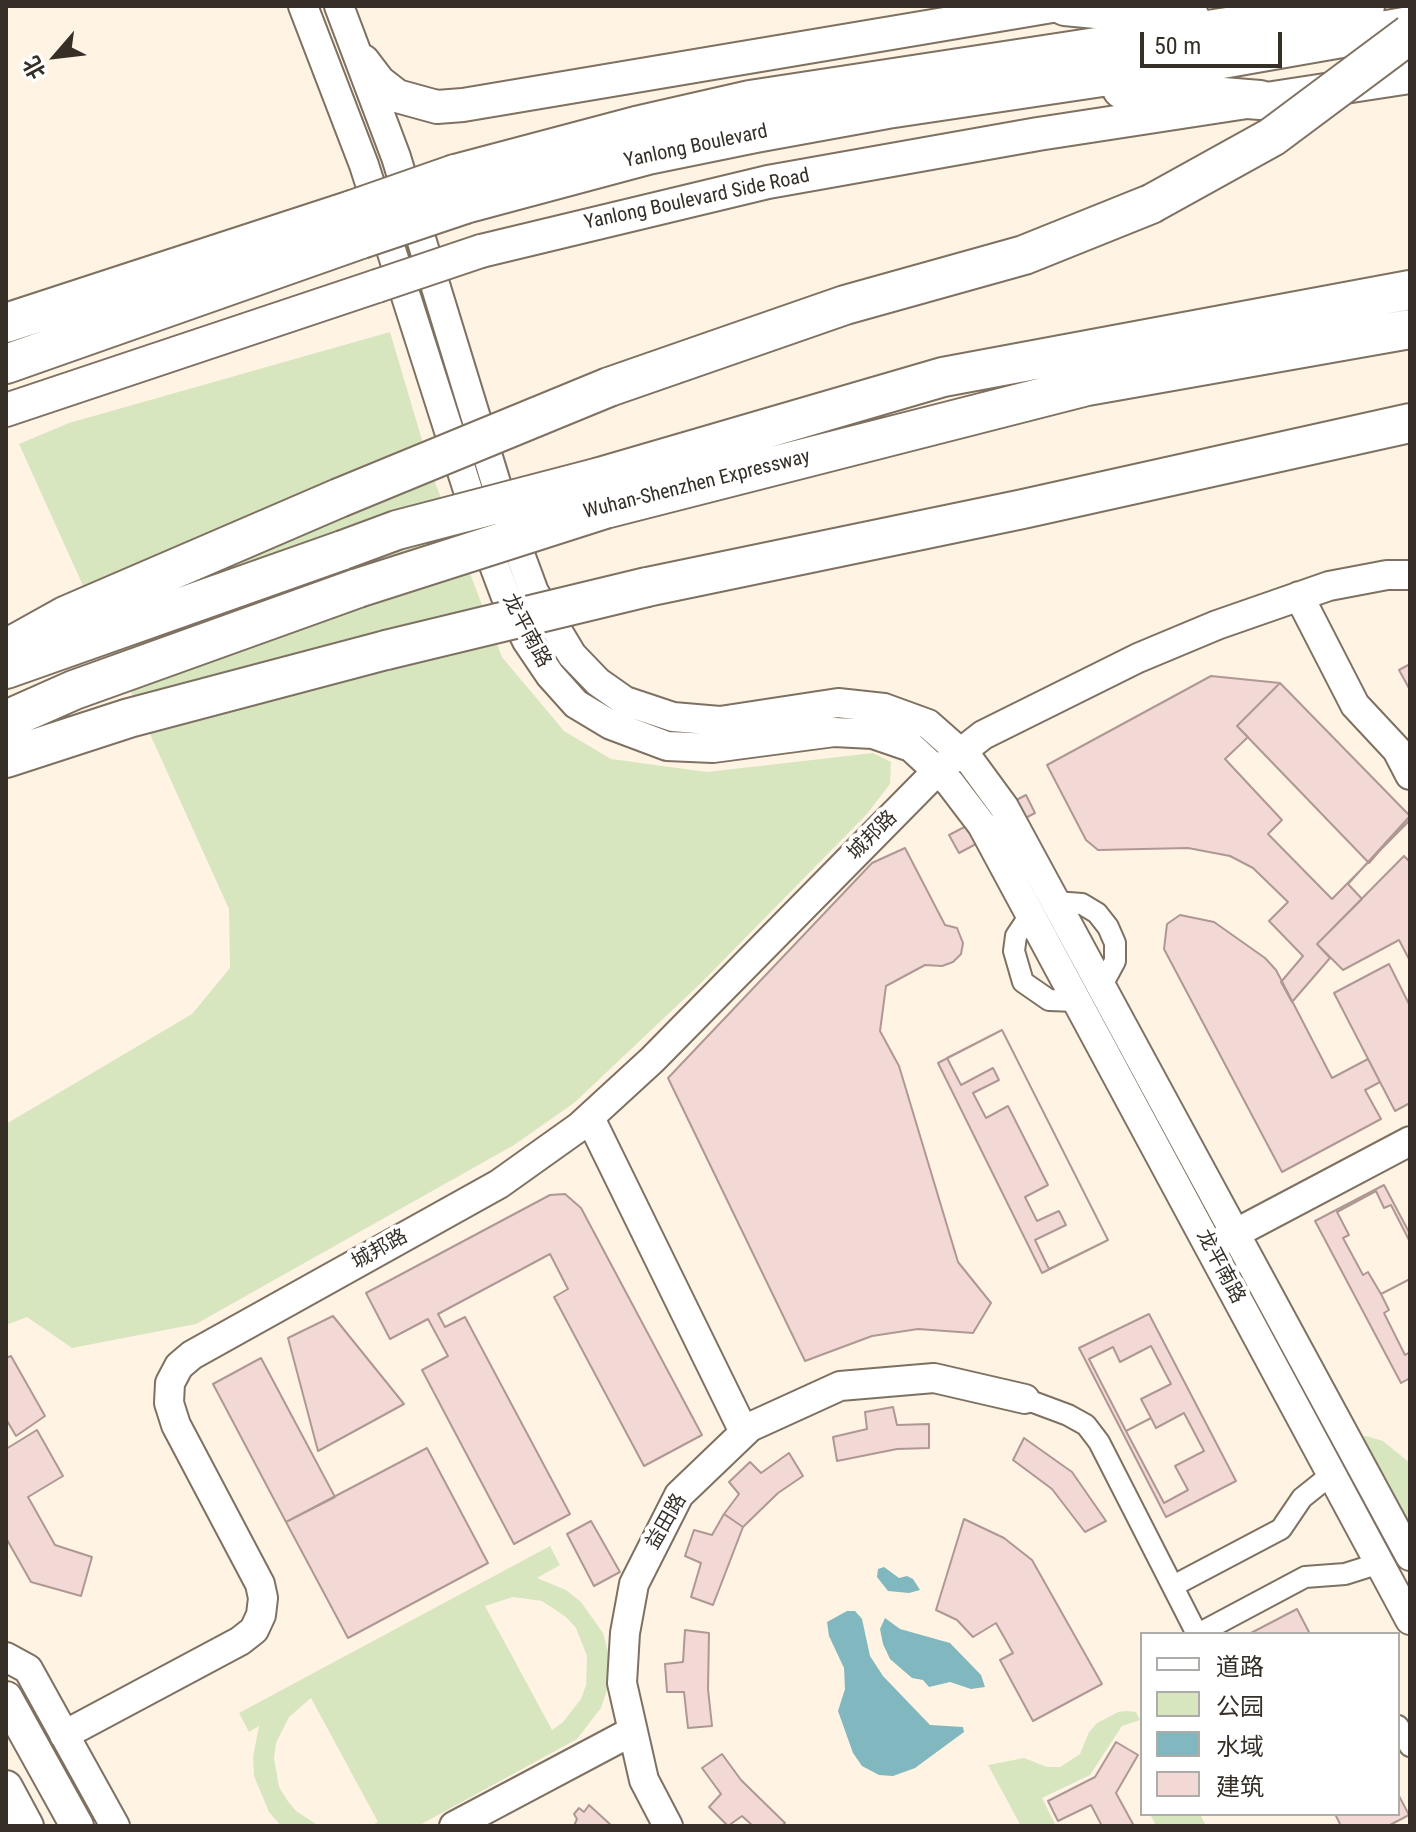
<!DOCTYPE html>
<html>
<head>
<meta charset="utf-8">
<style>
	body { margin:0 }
	#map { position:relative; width:1416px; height:1832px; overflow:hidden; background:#fff3e4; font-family:"Roboto Condensed","Noto Sans SC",sans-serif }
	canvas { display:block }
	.frame { position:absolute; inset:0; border:8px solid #352f28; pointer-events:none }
	.legend { position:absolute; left:1140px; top:1632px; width:260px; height:184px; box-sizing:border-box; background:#fff; border:2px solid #aeaca9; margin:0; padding:10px 14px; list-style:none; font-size:24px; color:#352f28 }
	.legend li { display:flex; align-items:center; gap:16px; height:40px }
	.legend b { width:40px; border:2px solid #aeaca9 }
	.north { position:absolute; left:16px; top:16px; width:80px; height:80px; -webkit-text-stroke:6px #fff; paint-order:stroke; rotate:242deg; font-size:22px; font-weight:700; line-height:32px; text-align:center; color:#352f28 }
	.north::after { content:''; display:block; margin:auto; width:28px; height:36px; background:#352f28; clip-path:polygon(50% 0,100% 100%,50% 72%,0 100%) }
	.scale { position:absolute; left:1140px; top:32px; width:142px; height:36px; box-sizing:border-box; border:4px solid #352f28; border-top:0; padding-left:10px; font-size:24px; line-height:28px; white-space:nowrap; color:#352f28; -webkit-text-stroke:6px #fff; paint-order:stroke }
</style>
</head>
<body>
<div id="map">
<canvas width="1416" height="1832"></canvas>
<div class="frame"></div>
<ul class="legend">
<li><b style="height:10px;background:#fff"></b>道路</li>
<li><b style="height:22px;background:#d8e6c0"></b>公园</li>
<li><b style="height:22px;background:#81b7bf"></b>水域</li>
<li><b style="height:22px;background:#f3d9d6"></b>建筑</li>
</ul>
<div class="north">北</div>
<div class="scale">50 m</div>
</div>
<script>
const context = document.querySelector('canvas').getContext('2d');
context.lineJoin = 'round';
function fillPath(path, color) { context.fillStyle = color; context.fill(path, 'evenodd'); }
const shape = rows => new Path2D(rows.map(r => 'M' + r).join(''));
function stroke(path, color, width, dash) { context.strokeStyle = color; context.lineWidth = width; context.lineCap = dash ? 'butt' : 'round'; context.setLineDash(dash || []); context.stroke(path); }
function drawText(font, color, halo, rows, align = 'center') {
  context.font = font + ' "Roboto Condensed","Noto Sans SC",sans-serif'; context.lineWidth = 8; context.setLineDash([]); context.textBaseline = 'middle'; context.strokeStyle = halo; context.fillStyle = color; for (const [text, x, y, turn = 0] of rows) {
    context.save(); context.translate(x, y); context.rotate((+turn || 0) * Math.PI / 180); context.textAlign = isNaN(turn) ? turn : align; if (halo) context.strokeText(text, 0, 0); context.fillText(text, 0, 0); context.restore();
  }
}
const green = shape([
	[390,332,433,477,502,657,564,731,611,759,707,772,873,753,891,762,890,784,867,814,701,983,574,1103,514,1145,196,1324,72,1348,27,1317,6,1325,6,1124,192,1014,230,968,229,909,19,444,69,423],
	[1366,1436,1383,1441,1410,1463,1410,1542,1354,1438],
	[550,1546,560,1565,537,1578,566,1590,581,1602,603,1633,608,1652,607,1690,601,1708,577,1739,418,1826,371,1826,378,1822,311,1698,289,1717,276,1743,274,1758,279,1787,287,1800,296,1811,319,1826,281,1826,269,1812,254,1776,253,1757,259,1726,249,1732,239,1713],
	[513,1597,542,1601,566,1617,576,1628,587,1656,586,1685,581,1699,563,1722,552,1730,485,1606],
	[1127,1711,1136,1712,1140,1720,1122,1726,1090,1775,1042,1798,1056,1826,1021,1826,988,1765,1024,1758,1047,1767,1060,1767,1080,1754,1089,1732,1097,1723,1118,1712],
	[1150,1814,1200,1814,1206,1826,1156,1826]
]);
const water = shape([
	[884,1567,899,1578,907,1576,913,1579,920,1590,909,1593,888,1591,877,1577,878,1569],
	[847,1611,855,1611,862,1619,870,1656,883,1676,930,1725,963,1727,964,1732,915,1768,893,1776,879,1775,862,1766,853,1753,838,1711,845,1689,844,1668,829,1636,827,1622],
	[885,1618,900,1629,950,1643,981,1675,985,1687,971,1689,950,1682,929,1687,923,1680,912,1678,890,1659,883,1644,880,1629]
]);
const building = shape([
	[1410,664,1410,690,1399,670,1410,664],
	[1211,676,1280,683,1410,816,1348,884,1362,899,1317,944,1330,958,1292,1002,1281,982,1303,956,1269,921,1288,902,1253,868,1230,856,1188,848,1098,850,1086,840,1047,765,1211,676],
	[1280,683,1410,816,1410,820,1332,899,1268,834,1282,820,1225,759,1248,737,1237,726,1280,683],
	[1280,683,1410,816,1369,863,1237,726,1280,683],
	[1026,795,1035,813,959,853,949,835,1026,795],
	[905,848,945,925,957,928,963,943,961,954,953,962,942,966,925,965,886,986,880,1031,899,1066,958,1262,991,1303,973,1333,918,1329,872,1336,805,1361,668,1078,872,863,905,848],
	[1404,856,1410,862,1410,961,1399,940,1343,970,1317,944,1404,856],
	[1180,915,1214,922,1265,958,1276,970,1332,1078,1368,1059,1380,1082,1365,1090,1381,1119,1282,1172,1164,949,1167,924,1180,915],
	[1389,964,1410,1006,1410,1103,1395,1111,1334,993,1389,964],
	[1002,1030,1108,1240,1042,1273,938,1063,1002,1030],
	[1002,1030,1108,1240,1049,1269,1035,1240,1066,1225,1059,1211,1037,1221,1025,1197,1048,1185,1008,1106,986,1118,973,1093,999,1080,993,1068,961,1085,947,1058,1002,1030],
	[1384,1185,1410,1234,1410,1378,1401,1383,1315,1221,1384,1185],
	[1376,1191,1384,1208,1391,1205,1410,1242,1410,1279,1381,1294,1368,1272,1363,1275,1343,1238,1349,1235,1337,1212,1376,1191],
	[565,1194,581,1208,702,1435,644,1466,554,1297,568,1289,550,1254,438,1314,445,1327,465,1317,570,1514,514,1544,422,1370,448,1356,428,1319,390,1339,366,1293,550,1195,565,1194],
	[1410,1279,1410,1352,1405,1355,1384,1313,1389,1310,1381,1294,1410,1279],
	[1149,1314,1236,1481,1166,1517,1079,1348,1149,1314],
	[333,1316,404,1404,318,1451,288,1338,333,1316],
	[1151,1346,1171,1384,1141,1399,1151,1418,1126,1431,1089,1359,1113,1347,1120,1362,1151,1346],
	[11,1356,45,1416,16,1436,6,1419,6,1358,11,1356],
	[261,1358,335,1497,286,1522,213,1384,261,1358],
	[893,1407,897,1425,929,1424,929,1448,897,1449,837,1461,833,1437,867,1429,865,1412,893,1407],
	[1184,1413,1204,1451,1175,1466,1188,1490,1164,1503,1126,1431,1151,1418,1156,1428,1184,1413],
	[37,1430,63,1476,28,1497,55,1545,92,1557,81,1596,31,1582,6,1538,6,1449,37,1430],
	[1024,1438,1072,1472,1106,1521,1085,1532,1052,1489,1013,1460,1024,1438],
	[427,1448,488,1563,348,1638,286,1522,427,1448],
	[789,1453,803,1476,778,1493,743,1527,724,1514,739,1494,729,1482,750,1462,761,1473,789,1453],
	[724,1514,743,1527,713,1605,691,1597,701,1563,685,1556,694,1530,712,1535,724,1514],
	[964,1519,1004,1538,1032,1560,1102,1684,1033,1721,1000,1660,1013,1653,996,1623,973,1637,957,1620,936,1610,964,1519],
	[591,1521,620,1572,594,1586,567,1534,591,1521],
	[1297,1609,1310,1634,1249,1634,1297,1609],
	[685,1630,709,1633,708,1689,712,1726,688,1728,684,1692,667,1692,665,1664,683,1662,685,1630],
	[1116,1742,1138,1755,1116,1793,1134,1826,1102,1826,1091,1805,1058,1821,1048,1801,1095,1777,1116,1742],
	[722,1754,741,1780,785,1823,782,1826,753,1826,742,1816,728,1826,709,1807,721,1794,702,1768,722,1754],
	[1398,1794,1409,1815,1388,1826,1341,1826,1335,1814,1398,1814,1398,1794],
	[589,1805,612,1826,574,1826,577,1819,574,1814,579,1808,584,1812,589,1805]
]);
const street = shape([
	[1055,902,1082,904,1097,913,1108,927,1115,943,1115,961,1101,987],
	[1030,915,1016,936,1014,951,1023,982,1049,1000,1076,1001],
	[1025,1399,1068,1415,1086,1425,1099,1442,1197,1634],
	[1173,1586,1281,1529,1302,1498,1332,1474],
	[1198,1634,1305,1577,1345,1574,1380,1563],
	[1398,1726,1410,1746]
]);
const secondary = shape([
	[303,6,364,165,480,528,509,605,527,641,550,675,576,704,611,725,667,746,713,748,834,732,873,734,911,747,950,783,982,825,1410,1620],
	[339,6,396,157,507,519,534,592,572,655,598,682,625,701,673,717,720,721,838,703,884,708,928,724,971,762,1004,807,1410,1556],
	[1299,596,1355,705,1397,750,1410,775],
	[590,1118,744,1432],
	[1221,1241,1410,1141],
	[6,1657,28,1669,115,1826],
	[64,1735,240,1641,254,1630,261,1615,263,1598,260,1584,176,1425,169,1403,170,1383,179,1366,192,1355,499,1184,579,1127,652,1060,937,771,983,735,1138,658,1217,625,1329,586,1387,575,1410,575],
	[454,1826,631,1732],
	[668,1826,644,1780,622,1683,625,1633,634,1584,679,1495,750,1427,840,1386,934,1378,1025,1399]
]);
const primary = shape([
	[363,61,379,82,397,96,437,107,463,105,1052,6],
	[481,251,768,182,1038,134,1410,77],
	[6,410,377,286],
	[6,1698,77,1826],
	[6,1787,27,1826]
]);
const highway = shape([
	[1065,6,1190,18],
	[1122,89,1260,100],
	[455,174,636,126,750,100,1365,6],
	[465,204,648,155,756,133,887,109,1216,60,1410,26],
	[6,323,352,210],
	[6,364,361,239],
	[609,387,845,305,1024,255,1151,204],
	[600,477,943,377,1410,290],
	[605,509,1087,386,1410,329],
	[647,587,1023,509,1410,423],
	[6,649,65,616,339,498],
	[6,669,343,550],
	[6,720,74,690,358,588],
	[6,758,129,718,386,650]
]);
const primaryBridge = shape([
	[377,286,481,251]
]);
const highwayBridge = shape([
	[1151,204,1272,137,1410,34],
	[352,210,455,174],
	[361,239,465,204],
	[339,498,609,387],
	[343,550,397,530,600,477],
	[358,588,605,509],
	[386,650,647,587]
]);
const streetNames = [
	["Yanlong Boulevard",696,147,-12],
	["Yanlong Boulevard Side Road",697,200,-12],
	["Wuhan-Shenzhen Expressway",697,485,-14],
	["龙平南路",526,631,62],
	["城邦路",873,836,-45],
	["城邦路",380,1250,-29],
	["龙平南路",1220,1267,62],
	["益田路",667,1522,-60]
];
fillPath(green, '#d8e6c0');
fillPath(water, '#81b7bf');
fillPath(building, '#f3d9d6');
stroke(building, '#af9794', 2);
stroke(street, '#7e7161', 24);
stroke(secondary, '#7e7161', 32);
stroke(primary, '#7e7161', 36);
stroke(highway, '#7e7161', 42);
stroke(street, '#fff', 20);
stroke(secondary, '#fff', 28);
stroke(primary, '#fff', 32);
stroke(highway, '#fff', 38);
stroke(primaryBridge, '#7e7161', 36, []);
stroke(highwayBridge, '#7e7161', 42, []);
stroke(primaryBridge, '#fff', 32);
stroke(highwayBridge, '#fff', 38);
drawText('20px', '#352f28', '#fff', streetNames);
</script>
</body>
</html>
